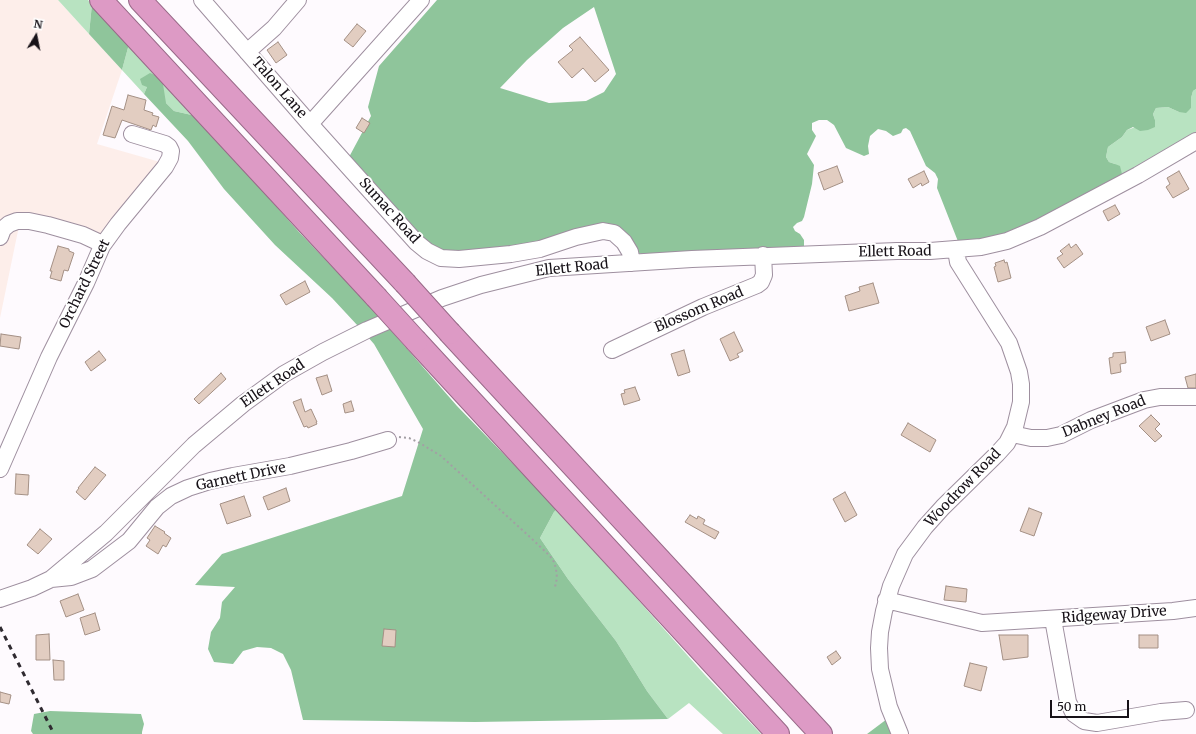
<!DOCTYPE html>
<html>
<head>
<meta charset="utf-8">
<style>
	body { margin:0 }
	#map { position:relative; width:1196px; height:734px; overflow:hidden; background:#fefafe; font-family:Merriweather,serif }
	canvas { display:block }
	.north { position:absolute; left:16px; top:16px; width:40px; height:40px; -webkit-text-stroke:3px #fff; paint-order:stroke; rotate:10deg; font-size:11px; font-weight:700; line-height:16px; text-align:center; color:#171218 }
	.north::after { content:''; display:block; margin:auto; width:14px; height:18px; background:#171218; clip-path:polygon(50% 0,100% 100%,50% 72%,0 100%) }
	.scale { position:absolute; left:1050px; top:700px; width:79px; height:18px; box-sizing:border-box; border:2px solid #171218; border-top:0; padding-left:5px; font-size:12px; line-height:14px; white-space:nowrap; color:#171218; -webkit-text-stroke:3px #fff; paint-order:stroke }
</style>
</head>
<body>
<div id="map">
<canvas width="1196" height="734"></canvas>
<div class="north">N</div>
<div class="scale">50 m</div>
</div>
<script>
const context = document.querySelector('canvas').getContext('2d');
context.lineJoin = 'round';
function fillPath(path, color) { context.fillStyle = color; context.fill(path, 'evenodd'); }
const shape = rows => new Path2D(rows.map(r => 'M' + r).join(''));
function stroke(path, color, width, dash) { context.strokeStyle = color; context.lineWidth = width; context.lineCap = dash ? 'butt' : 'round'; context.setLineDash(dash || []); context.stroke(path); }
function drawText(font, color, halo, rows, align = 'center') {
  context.font = font + ' Merriweather,serif'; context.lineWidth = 4; context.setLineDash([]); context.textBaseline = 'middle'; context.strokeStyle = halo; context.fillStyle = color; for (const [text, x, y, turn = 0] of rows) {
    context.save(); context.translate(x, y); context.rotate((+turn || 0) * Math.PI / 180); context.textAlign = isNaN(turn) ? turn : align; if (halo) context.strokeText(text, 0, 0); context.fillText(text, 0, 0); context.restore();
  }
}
const industrial = shape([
	[0,0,58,0,122,70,97,144,160,162,96,245,19,226,0,318]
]);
const green = shape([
	[58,0,88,0,92,4,89,34],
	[129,44,196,116,174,111,166,103,147,87,144,94,122,70],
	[1196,89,1196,135,1120,180,1115,164,1109,162,1106,157,1108,147,1122,137,1127,130,1155,120,1153,114,1156,108,1168,107,1179,112,1191,108,1191,98,1193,91],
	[557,509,705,675,761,734,723,734,689,703,668,719,647,691,616,641,568,579,540,538,554,512]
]);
const forest = shape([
	[437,0,1196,0,1196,89,1193,91,1191,98,1191,108,1186,113,1179,112,1168,107,1156,108,1153,114,1155,120,1155,127,1148,130,1140,131,1133,127,1127,130,1122,137,1108,147,1106,157,1109,162,1115,164,1120,166,1122,174,1120,180,1014,232,959,244,937,188,938,179,935,173,926,166,910,131,906,128,903,129,901,133,893,136,886,131,878,129,870,136,868,146,869,154,864,156,846,148,834,125,827,120,819,120,812,123,812,130,816,136,807,154,814,165,812,184,804,217,802,221,797,223,793,227,795,231,800,234,804,240,804,246,800,249,645,256,637,252,622,231,540,245,450,254,427,245,348,159,371,116,368,107,379,66],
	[594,7,616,74,604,92,586,101,549,103,500,88,527,60,563,28],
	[92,4,129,44,122,70,89,34],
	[150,73,162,78,166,103,174,111,196,116,299,232,379,316,358,326,332,298,275,245,224,189,188,141,144,94,147,87,142,85,140,79],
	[388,327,457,406,557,509,554,512,540,538,568,579,616,641,647,691,668,719,475,722,303,720,291,670,283,654,271,648,257,647,243,651,233,664,214,662,208,649,211,632,220,618,222,602,235,587,195,585,222,554,402,496,423,429,374,344,367,336],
	[50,711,141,714,144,724,142,732,142,734,33,734,31,731,34,714],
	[887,719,894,734,867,734]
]);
const building = shape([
	[357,24,366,31,353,47,344,40,357,24],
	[580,37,609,70,595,82,583,68,572,78,558,62,573,50,569,46,580,37],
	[278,42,287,55,276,63,267,50,278,42],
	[128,95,146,100,144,110,153,113,152,115,159,117,156,127,153,125,151,130,122,120,115,138,103,135,112,106,124,110,128,95],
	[362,118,370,123,364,133,356,128,362,118],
	[837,166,843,182,824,190,818,173,837,166],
	[924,171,929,182,922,186,921,183,913,188,908,179,924,171],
	[1179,171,1189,189,1173,198,1166,187,1170,184,1167,178,1179,171],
	[1115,205,1120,214,1108,221,1103,211,1115,205],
	[1069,244,1071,248,1076,244,1083,254,1064,268,1057,258,1063,254,1060,251,1069,244],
	[58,246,69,249,69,251,74,253,68,271,64,270,61,281,50,278,52,271,50,271,58,246],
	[1004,260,1005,263,1007,262,1011,278,998,282,994,267,996,266,995,263,1004,260],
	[305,281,310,292,286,305,280,295,305,281],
	[873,283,879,303,849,311,845,296,860,291,859,287,873,283],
	[1165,320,1170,334,1151,341,1146,327,1165,320],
	[734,332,743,351,737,354,739,357,730,361,720,339,734,332],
	[1,334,21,337,19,349,0,346,1,334],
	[684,350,690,372,678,376,671,354,684,350],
	[99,351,106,360,91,371,85,362,99,351],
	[1125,352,1126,363,1120,364,1121,372,1111,374,1109,358,1113,357,1113,353,1125,352],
	[221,373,226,379,199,404,194,399,221,373],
	[1196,374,1196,388,1188,388,1185,377,1196,374],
	[327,375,332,391,322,395,316,378,327,375],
	[635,387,640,400,624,405,621,394,625,393,624,390,635,387],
	[301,399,305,412,311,409,317,422,316,422,317,424,308,428,307,426,304,427,293,402,301,399],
	[351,401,354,411,345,413,343,404,351,401],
	[1151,415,1160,424,1155,429,1162,436,1155,442,1139,426,1151,415],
	[908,423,936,440,930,452,901,435,908,423],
	[95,467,106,475,85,500,76,492,79,488,78,488,95,467],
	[16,474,29,475,28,495,15,494,16,474],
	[286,488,290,501,268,510,263,497,286,488],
	[845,492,857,515,845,522,833,499,845,492],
	[244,496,251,516,227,524,220,504,244,496],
	[1029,508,1042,513,1034,536,1020,531,1029,508],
	[690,515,697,519,698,516,705,520,703,524,719,532,715,539,685,522,690,515],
	[155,526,165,532,164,533,171,538,166,547,163,545,158,554,146,546,150,540,147,538,155,526],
	[40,529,52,539,38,554,27,545,40,529],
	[946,586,967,589,966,602,944,600,946,586],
	[78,594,84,610,66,617,60,601,78,594],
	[95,613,100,630,85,635,80,618,95,613],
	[384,629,396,630,395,647,382,646,384,629],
	[49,634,50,660,36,660,36,635,49,634],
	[999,635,1028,635,1028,657,1003,660,999,635],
	[1139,635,1158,635,1158,648,1139,648,1139,635],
	[836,651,841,658,832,665,827,657,836,651],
	[53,660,64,661,64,680,54,680,53,660],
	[970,663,987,667,981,691,964,686,970,663],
	[0,692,11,695,9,704,0,702,0,692]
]);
const path = shape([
	[399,437,409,438,418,442,441,456,531,538,550,556,554,562,556,569,557,578,555,587]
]);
const minor = shape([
	[202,0,310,124,416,242,427,251,441,258,459,259,511,254,540,249,576,237,603,231,614,233,624,242,630,252,632,263],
	[247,52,274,28,298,0],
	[310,124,421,0],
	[0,237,3,229,9,224,17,221,29,221,48,225,83,235,98,242,102,246],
	[612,350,703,307,757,285,761,282,764,275,763,255],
	[1012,434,1031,438,1047,438,1061,435,1091,420,1144,400,1160,397,1196,397],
	[0,469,49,357,86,283,102,246,118,224,165,167,170,158,171,151,169,147,165,144,132,134],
	[51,579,71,577,92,569,129,541,157,507,171,496,188,488,210,481,233,476,290,466,351,451,388,440],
	[0,599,32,588,51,579,106,533,194,445,243,404,284,374,323,352,367,330,442,298,481,285,549,268,692,259,897,251,930,251,981,247,1007,241,1040,227,1138,175,1196,141],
	[886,600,982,623,1173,611,1196,608],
	[1053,619,1068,702,1074,714,1084,721,1097,723,1161,712,1186,710],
	[900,734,889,707,880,669,879,648,880,632,884,611,891,586,905,554,925,527,943,507,997,454,1007,443,1015,427,1021,402,1021,384,1019,372,1009,343,958,262,956,250]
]);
const highway = shape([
	[101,0,376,297],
	[140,0,405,283],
	[450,333,821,734],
	[416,341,778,734]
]);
const rail = shape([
	[0,627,54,734]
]);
const highwayBridge = shape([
	[405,283,450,333],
	[376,297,416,341]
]);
const streetNames = [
	["Talon Lane",279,88,49],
	["Sumac Road",389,211,48],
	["Ellett Road",895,252,-1],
	["Ellett Road",572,268,-6],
	["Orchard Street",85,284,-64],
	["Blossom Road",699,310,-23],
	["Ellett Road",273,384,-34],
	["Dabney Road",1104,417,-22],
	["Garnett Drive",241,477,-12],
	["Woodrow Road",963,488,-46],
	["Ridgeway Drive",1114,615,-4]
];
fillPath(industrial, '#fdeeea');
fillPath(green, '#b8e3c1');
fillPath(forest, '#8fc59b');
fillPath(building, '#e2cdc1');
stroke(building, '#a49085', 1);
stroke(minor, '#9e8f9f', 18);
stroke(highway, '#986a88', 24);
stroke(path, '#a39fa4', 2, [2, 3]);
stroke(minor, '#fff', 16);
stroke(highway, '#dd9ac5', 22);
stroke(rail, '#2f2a30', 3, [5, 5]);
stroke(highwayBridge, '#986a88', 24, []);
stroke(highwayBridge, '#dd9ac5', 22);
drawText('14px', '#171218', '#fff', streetNames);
</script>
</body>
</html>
